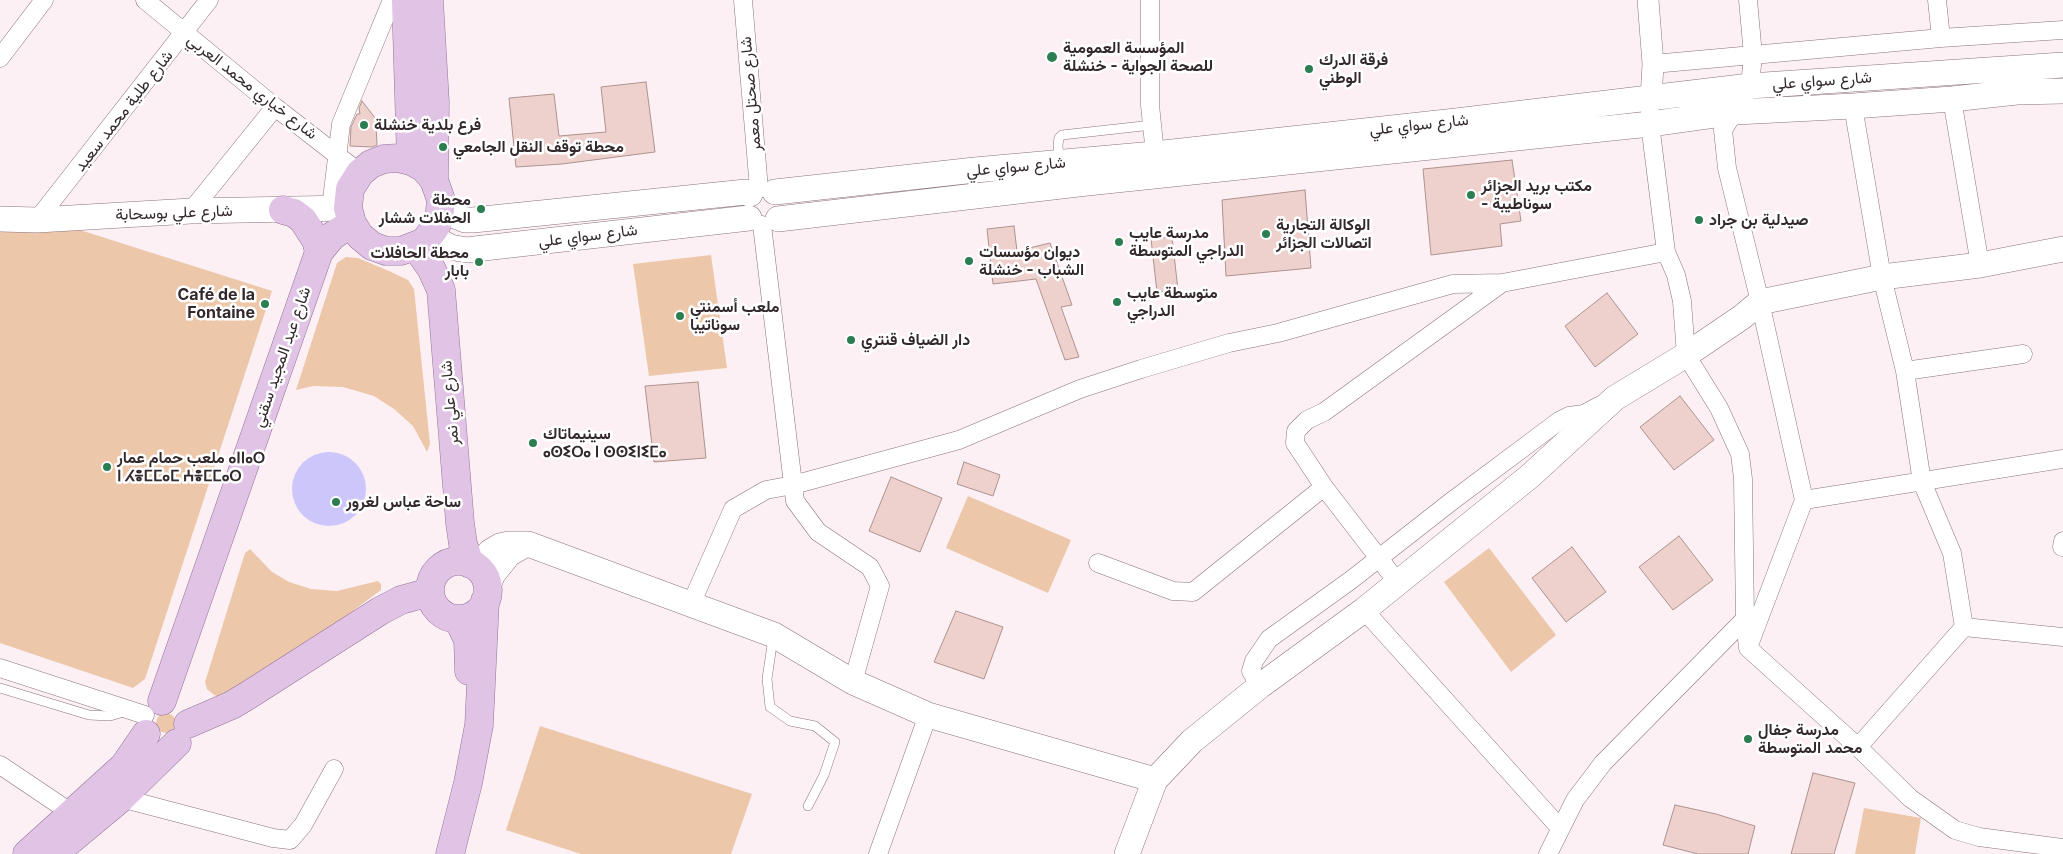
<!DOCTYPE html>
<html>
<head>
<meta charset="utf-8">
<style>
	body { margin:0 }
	canvas { display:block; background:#fcf0f4 }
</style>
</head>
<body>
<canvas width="2063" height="854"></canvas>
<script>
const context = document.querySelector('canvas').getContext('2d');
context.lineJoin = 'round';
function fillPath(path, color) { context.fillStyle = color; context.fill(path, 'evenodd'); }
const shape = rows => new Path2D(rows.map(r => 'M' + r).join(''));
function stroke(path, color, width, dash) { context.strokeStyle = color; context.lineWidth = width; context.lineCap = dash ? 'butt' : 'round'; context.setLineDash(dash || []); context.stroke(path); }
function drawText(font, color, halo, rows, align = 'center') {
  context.font = font + ' Inter,Vazirmatn,"Noto Sans Tifinagh",sans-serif'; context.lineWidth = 5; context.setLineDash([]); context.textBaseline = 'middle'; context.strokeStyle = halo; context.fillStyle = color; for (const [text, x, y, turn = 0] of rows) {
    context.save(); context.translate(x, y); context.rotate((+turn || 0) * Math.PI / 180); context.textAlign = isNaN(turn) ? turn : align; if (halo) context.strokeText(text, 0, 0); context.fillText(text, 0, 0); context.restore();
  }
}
const green = shape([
	[80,230,272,291,145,679,133,688,0,643,0,231],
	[711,255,727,368,649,376,633,264],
	[346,257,358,258,389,271,408,280,414,289,430,444,427,452,413,426,394,409,374,396,343,387,313,386,296,390,337,263],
	[968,496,1071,540,1048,593,946,548],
	[1489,548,1556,635,1511,672,1444,582],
	[250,549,272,572,289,582,311,589,337,591,378,581,381,584,381,590,231,701,214,695,207,689,205,682,245,553],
	'156 723a10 10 0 1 1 20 0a10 10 0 1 1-20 0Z',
	[540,726,752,794,731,854,581,854,506,830],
	[1864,808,1921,818,1915,854,1855,854]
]);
const water = shape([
	'292 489a37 37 0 1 1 74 0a37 37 0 1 1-74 0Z'
]);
const building = shape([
	[646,82,655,152,562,164,516,167,509,98,554,94,559,136,606,132,601,87,646,82],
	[362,101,379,123,376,126,377,145,372,147,350,146,351,127,357,114,360,114,359,108,362,101],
	[1512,160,1521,221,1500,224,1502,246,1431,255,1423,169,1512,160],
	[1305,190,1311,268,1226,276,1222,200,1305,190],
	[1014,226,1017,251,1050,243,1072,305,1061,307,1079,357,1065,360,1036,279,993,284,987,229,1014,226],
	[1172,237,1178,290,1157,292,1151,239,1172,237],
	[1607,293,1638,334,1595,367,1565,326,1607,293],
	[698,382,706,458,654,462,645,386,698,382],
	[1680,396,1714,440,1674,470,1640,427,1680,396],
	[964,462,1000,475,993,496,957,484,964,462],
	[891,477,942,498,920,552,869,531,891,477],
	[1679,536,1713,580,1673,610,1639,567,1679,536],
	[1572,547,1606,592,1566,622,1532,578,1572,547],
	[956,611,1003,627,984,679,934,662,956,611],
	[1813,773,1855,783,1834,854,1791,854,1813,773],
	[1675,805,1716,814,1755,826,1748,854,1698,854,1663,845,1675,805]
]);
const service = shape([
	[1059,161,1058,145,1059,138,1062,135,1152,125],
	[773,638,767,679,770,707,790,721,815,726,835,742,824,775,808,806],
	[0,688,89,715,110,716,127,711]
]);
const minor = shape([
	[145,0,275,107,360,173],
	[743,0,759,189],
	[1150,0,1150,105,1156,164],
	[1748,0,1753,55,1750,86,1723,130,1727,168,1760,302,1804,500,1749,645],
	[1937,0,1941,38],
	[0,58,44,0],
	[1653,64,1941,38,2063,30],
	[1952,99,1980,265],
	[1853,106,1882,277,1905,371,1922,482,1952,553,1964,627,1858,747],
	[1650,113,1650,124,1666,252,1676,275,1682,301,1686,355,1719,408,1740,454,1743,479,1745,619,1748,648,1858,747,1910,798,1955,830,1979,837,2063,848],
	[331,208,341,124,392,0],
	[191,211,275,107],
	[37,220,209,0],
	[762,225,795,501,818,532,870,567,880,586,853,682],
	[1905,371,2023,354],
	[1804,500,2063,459],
	[2062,547,2063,541],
	[1098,563,1173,591,1193,592,1324,487],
	[1398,583,1324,487,1295,443,1296,431,1307,420,1324,412,1502,283],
	[691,604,733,509,766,490,793,485,959,440,1080,389,1141,369,1229,343,1278,333,1453,284,1502,283,1666,252],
	[1364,610,1560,828],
	[1964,627,2063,637],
	[0,668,145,715],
	[1260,686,1251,671,1254,661,1269,639,1351,580,1452,501,1559,421,1569,416,1584,414,1599,406],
	[0,765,73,814],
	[121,798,273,838,290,840,303,825,334,769],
	[878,854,928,715],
	[1548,854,1575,800,1603,763,1745,619]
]);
const tertiary = shape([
	[1648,0,1653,64,1651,99]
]);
const secondary = shape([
	[775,192,975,170,1154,154,1456,121,1750,86,2063,65],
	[441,210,465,220,473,220,746,192,750,194],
	[0,219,37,220,191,211,348,208],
	[778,219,1087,183,1650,124,1736,112,1853,106,1952,99,2017,92,2063,91],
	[430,236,450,247,466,250,749,218],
	[476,567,490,552,500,546,509,544,528,544,774,635,853,682,928,715,1155,780],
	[487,587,493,574,509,554,521,547],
	[1127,854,1155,780,1192,741,1260,686,1364,610,1530,476,1615,398,1686,355,1742,317,1760,302,1882,277,1980,265,2063,249]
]);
const primary = shape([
	[406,0,411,161],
	[429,0,435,102,434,180,441,200,439,220,435,228,424,242,401,251,386,251,372,246,360,236,352,223,348,208,350,189,360,173,371,164,384,159,398,158,411,161,424,168,434,180],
	[283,210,294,213,303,220,316,240,319,252],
	[416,247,431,268,441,290,460,523,463,544,470,564],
	'430 590a29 29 0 1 1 58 0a29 29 0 1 1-58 0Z',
	[458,619,468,640,469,671],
	[162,701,319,252,332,236,352,223],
	[188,724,232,705,247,696,380,611,401,600,430,592],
	[61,848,121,798,177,743],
	[27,854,124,766,146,734],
	[450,854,468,783,479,725,485,601]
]);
const markers = [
	[1052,57,6,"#2a7e51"],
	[1309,69,5,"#2a7e51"],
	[364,125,5,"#2a7e51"],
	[443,147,5,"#2a7e51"],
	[1471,195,5,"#2a7e51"],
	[481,209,5,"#2a7e51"],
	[1699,220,5,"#2a7e51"],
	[1266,234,5,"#2a7e51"],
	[1119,242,5,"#2a7e51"],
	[969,261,5,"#2a7e51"],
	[479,262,5,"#2a7e51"],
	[1117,302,5,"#2a7e51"],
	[265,304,5,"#2a7e51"],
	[680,316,5,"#2a7e51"],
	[851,340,5,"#2a7e51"],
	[533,443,5,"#2a7e51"],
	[107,467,5,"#2a7e51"],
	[336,502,5,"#2a7e51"],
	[1748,739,5,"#2a7e51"]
];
const poiNames = [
	["المؤسسة العمومية",1063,48],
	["للصحة الجواية - خنشلة",1063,66],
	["فرقة الدرك",1319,60],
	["الوطني",1319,78],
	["فرع بلدية خنشلة",374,125],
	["محطة توقف النقل الجامعي",453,147],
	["مكتب بريد الجزائر",1481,186],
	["- سوناطيبة",1481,204],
	["محطة",471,200,"right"],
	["الحفلات ششار",471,218,"right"],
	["صيدلية بن جراد",1709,220],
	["الوكالة التجارية",1276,225],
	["اتصالات الجزائر",1276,243],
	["مدرسة عايب",1129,233],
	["الدراجي المتوسطة",1129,251],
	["ديوان مؤسسات",979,252],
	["الشباب - خنشلة",979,270],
	["محطة الحافلات",469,253,"right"],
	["بابار",469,271,"right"],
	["متوسطة عايب",1127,293],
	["الدراجي",1127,311],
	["Café de la",255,295,"right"],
	["Fontaine",255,313,"right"],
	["ملعب أسمنتي",690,307],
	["سوناتيبا",690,325],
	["دار الضياف قنتري",861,340],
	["سينيماتاك",543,434],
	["ⴰⵙⵉⵔⴰ ⵏ ⵙⵙⵉⵏⵉⵎⴰ",543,452],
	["ملعب حمام عمار ⴰⵏⵏⴰⵔ",117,458],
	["ⵏ ⵃⴻⵎⵎⴰⵎ ⵄⴻⵎⵎⴰⵔ",117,476],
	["ساحة عباس لغرور",346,502],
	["مدرسة جفال",1758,730],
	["محمد المتوسطة",1758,748]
];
const streetNames = [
	["شارع سواي علي",1822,81,-4],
	["شارع خياري محمد العربي",252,87,38],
	["شارع صحتل معمر",751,94,-95],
	["شارع طلية محمد سعيد",124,111,-52],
	["شارع سواي علي",1419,125,-6],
	["شارع سواي علي",1016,167,-5],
	["شارع علي بوسحابة",174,213,-2],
	["شارع سواي علي",588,236,-7],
	["شارع عبد المجيد سقني",282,357,-71],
	["شارع علي نمر",450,403,-95]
];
fillPath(green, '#edc7aa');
fillPath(water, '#ccc6fb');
fillPath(building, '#eed1cd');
stroke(building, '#ae928e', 1);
stroke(service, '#8c737c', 10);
stroke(minor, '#8c737c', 19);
stroke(tertiary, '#8c737c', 22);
stroke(secondary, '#8c737c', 26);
stroke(primary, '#96739a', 29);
stroke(service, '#fff', 9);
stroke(minor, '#fff', 18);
stroke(tertiary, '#fff', 21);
stroke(secondary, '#fff', 25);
stroke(primary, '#e0c3e5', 28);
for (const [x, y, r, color] of markers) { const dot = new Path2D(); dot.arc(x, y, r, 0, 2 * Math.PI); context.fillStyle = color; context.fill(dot); stroke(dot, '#fff', 2); }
drawText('bold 16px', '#33292d', '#fff', poiNames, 'left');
drawText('16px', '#33292d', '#fff', streetNames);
</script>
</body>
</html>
